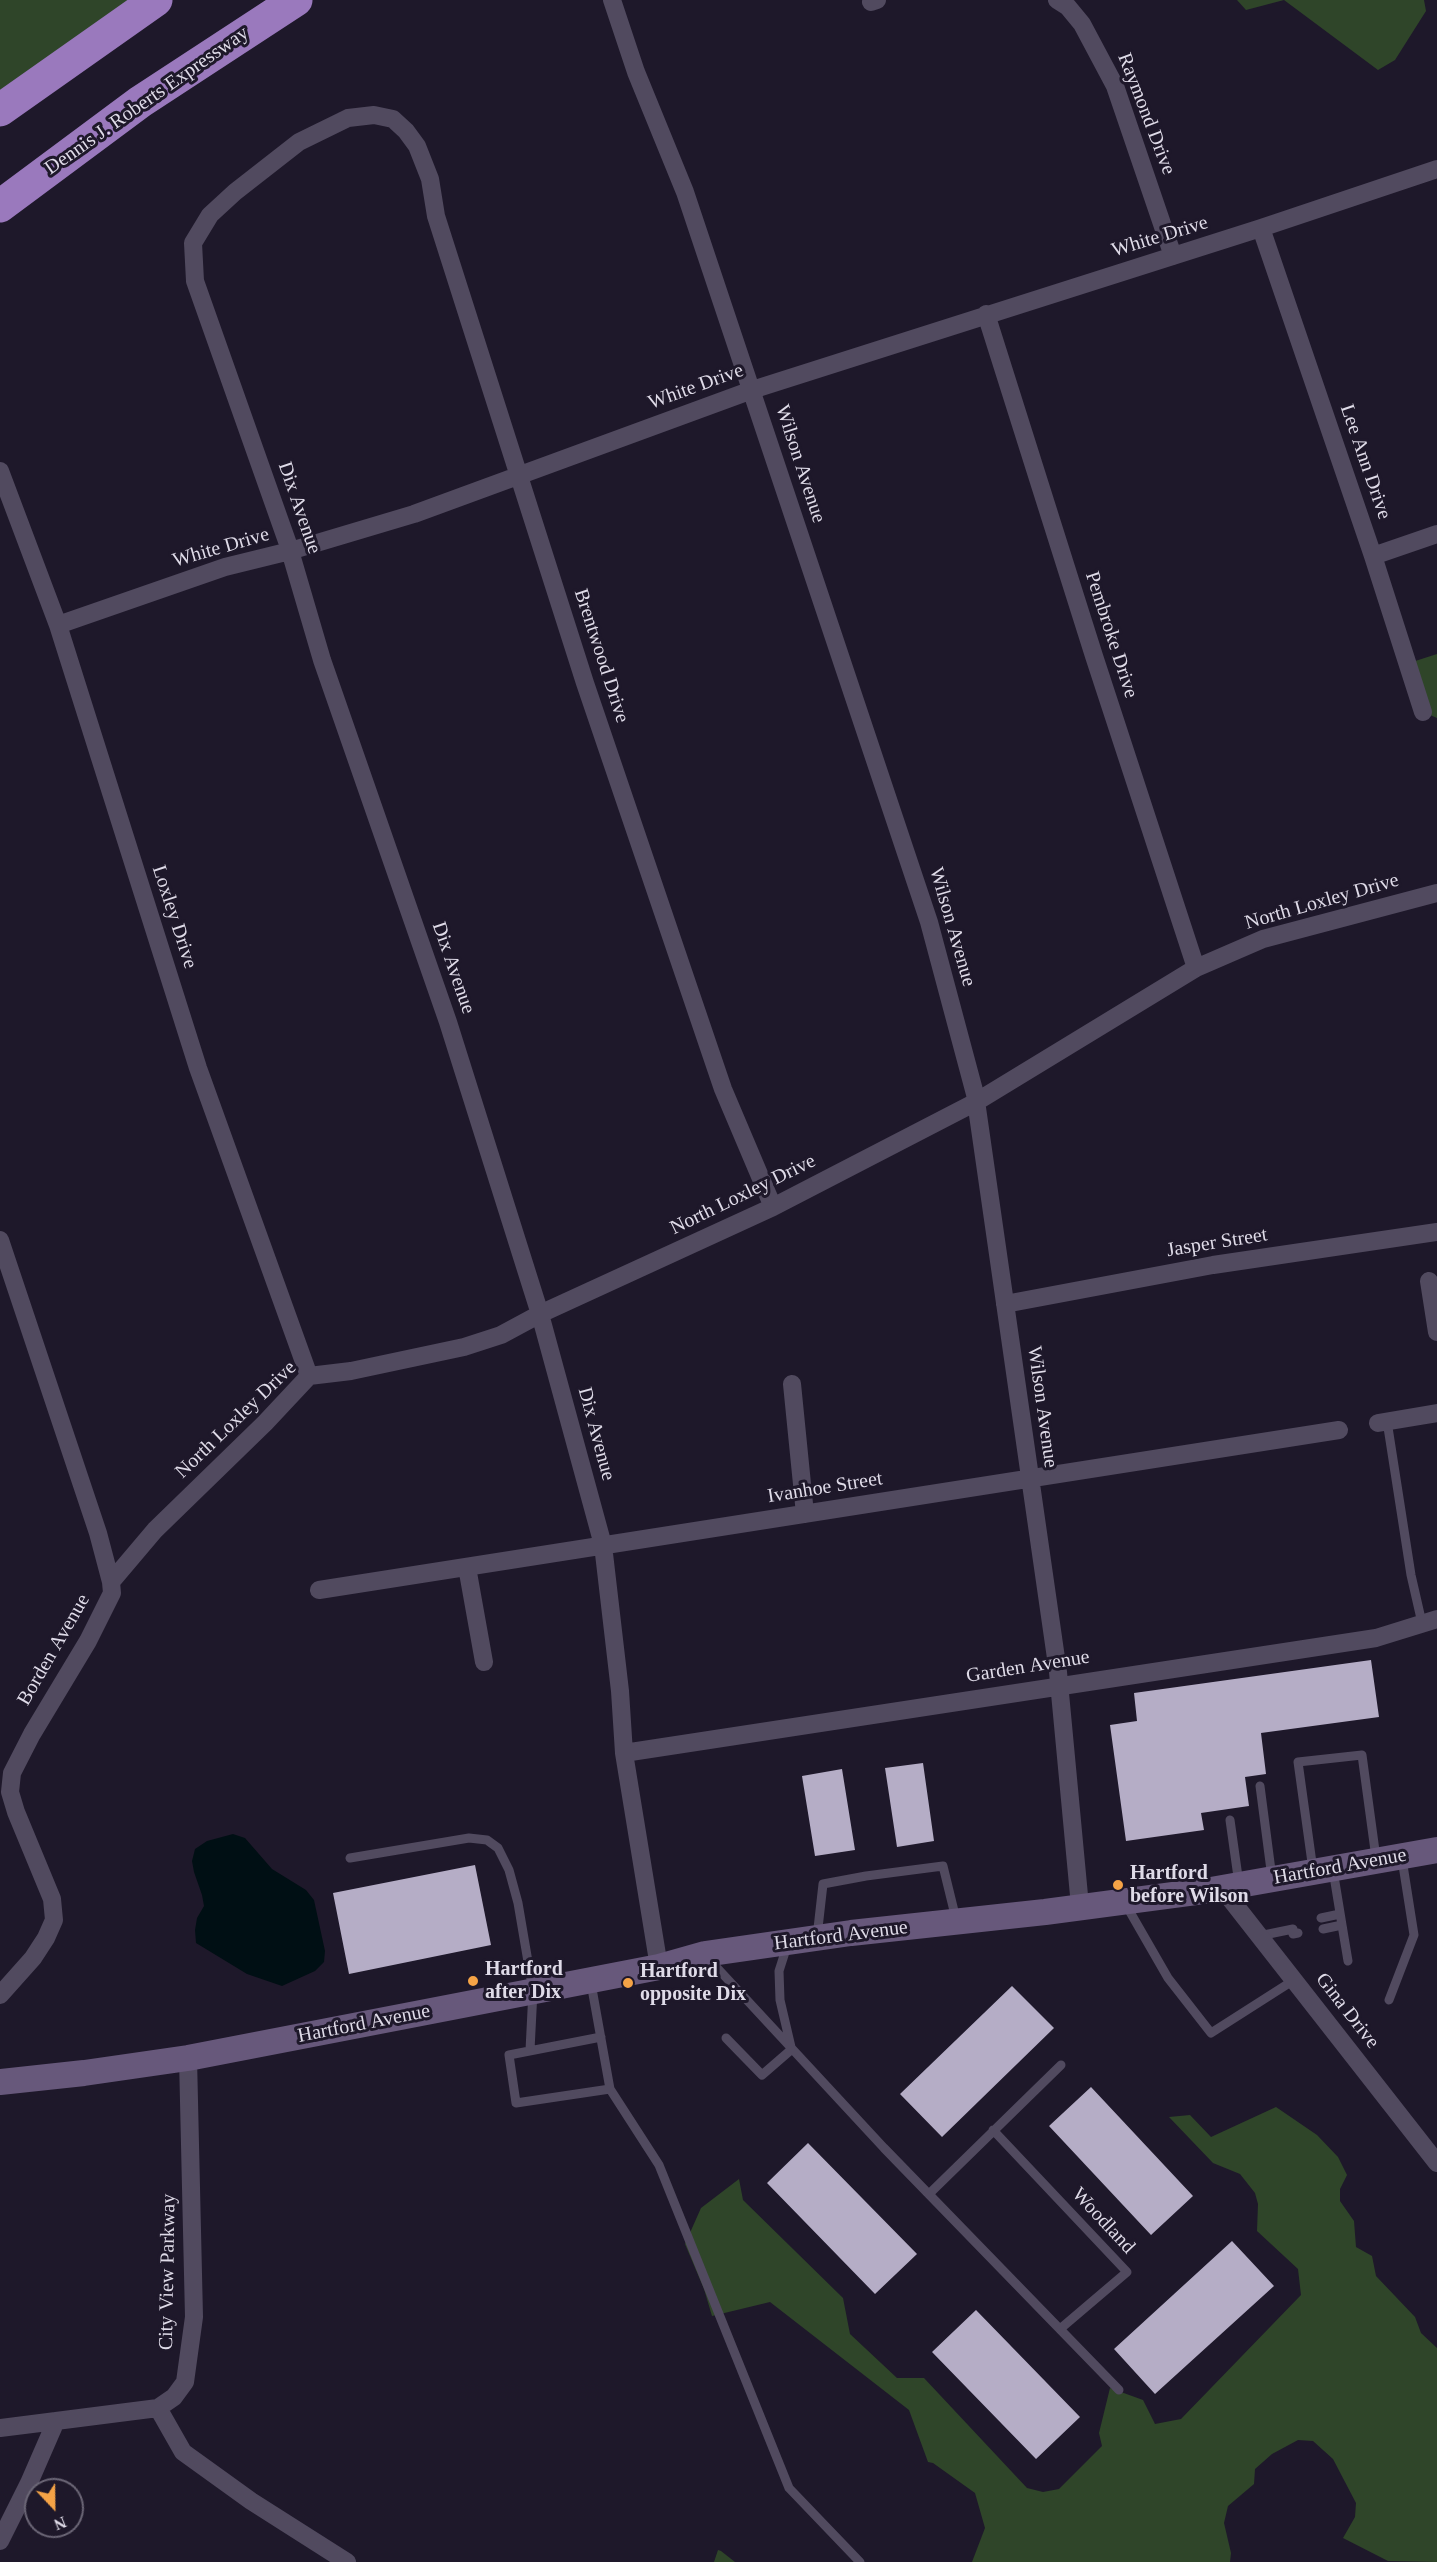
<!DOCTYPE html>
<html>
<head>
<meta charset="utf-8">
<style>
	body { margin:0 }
	#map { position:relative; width:1437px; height:2562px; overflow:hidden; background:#1e182a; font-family:"Times New Roman",serif }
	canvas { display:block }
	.north { position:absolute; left:24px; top:2478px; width:60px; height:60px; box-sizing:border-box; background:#1e182a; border:2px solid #6b6676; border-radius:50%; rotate:158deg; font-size:16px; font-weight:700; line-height:24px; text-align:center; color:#dfdbe8 }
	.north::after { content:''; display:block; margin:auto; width:21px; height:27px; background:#f5a346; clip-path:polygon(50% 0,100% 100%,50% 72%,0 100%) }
</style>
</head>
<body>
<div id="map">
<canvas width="1437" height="2562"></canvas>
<div class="north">N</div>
</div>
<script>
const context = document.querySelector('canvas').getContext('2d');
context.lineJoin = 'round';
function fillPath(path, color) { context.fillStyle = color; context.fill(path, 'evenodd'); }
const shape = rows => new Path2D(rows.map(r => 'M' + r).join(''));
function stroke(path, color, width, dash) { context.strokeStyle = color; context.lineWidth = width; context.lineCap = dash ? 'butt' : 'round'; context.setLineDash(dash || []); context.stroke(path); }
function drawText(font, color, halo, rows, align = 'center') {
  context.font = font + ' "Times New Roman",serif'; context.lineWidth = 6; context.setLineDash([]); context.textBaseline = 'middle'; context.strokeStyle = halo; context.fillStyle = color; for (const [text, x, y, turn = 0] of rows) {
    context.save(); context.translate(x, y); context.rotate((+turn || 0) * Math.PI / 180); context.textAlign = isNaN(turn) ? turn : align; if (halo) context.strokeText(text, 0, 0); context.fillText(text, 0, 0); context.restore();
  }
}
const green = shape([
	[0,0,154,0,0,106],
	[1237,0,1424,0,1426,11,1395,60,1378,70,1284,0,1246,10],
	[1437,654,1437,718,1423,712,1409,663],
	[1276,2107,1317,2135,1338,2157,1347,2175,1340,2189,1340,2201,1354,2221,1356,2247,1372,2256,1376,2276,1415,2317,1421,2333,1437,2348,1437,2562,1388,2561,1343,2538,1355,2517,1356,2503,1333,2459,1313,2441,1298,2440,1272,2454,1255,2469,1254,2484,1228,2506,1224,2523,1231,2553,1230,2562,972,2562,985,2528,975,2493,933,2463,928,2462,909,2410,770,2302,712,2316,704,2289,685,2244,701,2208,739,2179,743,2200,843,2298,850,2334,897,2378,924,2378,1027,2488,1043,2492,1059,2489,1102,2446,1099,2433,1110,2388,1143,2400,1155,2424,1181,2419,1301,2295,1298,2269,1257,2231,1258,2204,1255,2193,1240,2174,1213,2163,1169,2117,1190,2115,1211,2137],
	[718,2550,721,2551,735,2562,714,2562]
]);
const water = shape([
	[233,1834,245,1838,272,1869,306,1890,314,1900,325,1951,324,1962,315,1971,282,1986,247,1974,196,1943,195,1930,197,1918,204,1906,202,1895,194,1872,192,1861,195,1849,207,1841]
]);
const building = shape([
	[1371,1660,1379,1717,1261,1733,1266,1774,1245,1777,1249,1806,1201,1813,1204,1830,1126,1841,1110,1725,1137,1721,1134,1693],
	[923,1763,934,1841,897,1847,885,1768],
	[842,1769,855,1850,815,1856,802,1776],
	[475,1865,491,1945,349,1974,333,1893],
	[1012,1986,1054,2028,942,2137,900,2094],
	[1091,2087,1193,2196,1151,2235,1049,2126],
	[808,2143,917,2254,875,2294,767,2183],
	[1232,2241,1274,2286,1155,2394,1114,2349],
	[976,2310,1080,2417,1036,2459,932,2352]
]);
const lane = shape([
	[1387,1421,1411,1575,1422,1623],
	[1260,1786,1272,1878],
	[1230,1820,1239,1884],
	[350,1858,469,1838,487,1840,498,1848,509,1870,518,1903,533,1991,530,2050],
	[1313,1870,1298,1762,1362,1755,1376,1858],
	[1126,1905,1168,1978,1211,2033,1294,1980],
	[1321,1918,1340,1914],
	[1342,1925,1348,1961],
	[1323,1929,1342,1925,1333,1870],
	[1259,1936,1293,1929,1293,1934,1298,1933],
	[817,1937,823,1884,866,1876,943,1866,956,1919],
	[787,1946,779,1971,780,2000,791,2047],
	[707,1957,884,2148,1119,2390],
	[591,1983,610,2089,659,2165,789,2488,860,2562],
	[1389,2000,1414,1935,1402,1859],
	[601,2037,509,2055,516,2103,610,2089],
	[726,2038,762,2075,792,2049],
	[993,2130,1127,2272,1060,2329],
	[929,2194,1061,2065]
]);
const street = shape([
	[612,0,636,72,685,192,929,922,975,1094,1058,1672,1080,1906],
	[1057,0,1068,7,1082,24,1115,86,1173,256],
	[871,2,877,0],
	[1261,228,1373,556,1423,712],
	[986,314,1094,656,1196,968],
	[0,471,58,625,198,1068,309,1376],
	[1373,556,1437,534],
	[58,625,225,567,290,551,414,514,752,390,1261,228,1437,169],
	[0,1240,98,1533,111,1582,112,1593,88,1641,32,1734,12,1773,10,1792,16,1812,52,1899,54,1920,46,1938,33,1958,0,1995],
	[1429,1281,1437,1332],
	[1005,1304,1213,1265,1437,1232],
	[792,1384,805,1514],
	[1378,1423,1437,1413],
	[467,1567,484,1662],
	[111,1582,155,1530,265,1423,309,1376,351,1371,464,1347,501,1335,540,1314,773,1207,976,1102,1196,968,1263,939,1437,893],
	[319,1590,1339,1430],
	[624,1753,1376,1638,1437,1619],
	[1221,1887,1437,2163],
	[659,1967,624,1753,620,1691,603,1545,540,1314,448,1022,322,660,288,544,195,281,193,243,210,215,235,192,299,142,348,118,374,115,393,119,406,131,417,146,430,179,436,216,585,683,723,1089,773,1207],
	[158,2408,183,2452,251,2501,347,2562],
	[0,2428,56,2421],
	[0,2541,29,2483,56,2421,158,2408,174,2397,185,2382,194,2317,188,2058]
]);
const secondary = shape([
	[0,2082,84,2073,188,2058,659,1967,705,1954,851,1933,1045,1912,1211,1890,1437,1850]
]);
const highway = shape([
	[0,110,156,0],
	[0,206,140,102,296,0]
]);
const markers = [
	[1118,1885,6,"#f5a346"],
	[473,1981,6,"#f5a346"],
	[628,1983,6,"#f5a346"]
];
const streetNames = [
	["Dennis J. Roberts Expressway",147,101,-35],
	["Raymond Drive",1146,114,69],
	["White Drive",1160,237,-17],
	["White Drive",696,387,-20],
	["Lee Ann Drive",1365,462,71],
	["Wilson Avenue",800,464,72],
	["Dix Avenue",299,508,71],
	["White Drive",221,548,-16],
	["Pembroke Drive",1111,635,72],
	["Brentwood Drive",601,656,72],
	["North Loxley Drive",1322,902,-16],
	["Loxley Drive",174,917,72],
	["Wilson Avenue",952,927,74],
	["Dix Avenue",453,968,71],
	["North Loxley Drive",743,1195,-26],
	["Jasper Street",1217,1243,-9],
	["Wilson Avenue",1042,1407,82],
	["North Loxley Drive",236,1420,-44],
	["Dix Avenue",596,1434,75],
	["Ivanhoe Street",825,1488,-9],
	["Borden Avenue",54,1650,-60],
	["Garden Avenue",1028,1667,-9],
	["Hartford Avenue",1340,1867,-10],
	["Hartford Avenue",841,1936,-7],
	["Gina Drive",1347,2011,52],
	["Hartford Avenue",364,2024,-11],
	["Woodland",1103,2221,47],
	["City View Parkway",168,2272,-89]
];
const poiNames = [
	["Hartford",1130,1874],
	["before Wilson",1130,1897],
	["Hartford",485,1970],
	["after Dix",485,1993],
	["Hartford",640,1972],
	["opposite Dix",640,1995]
];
fillPath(green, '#2f4529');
fillPath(water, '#000f14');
fillPath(building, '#b5adc6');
stroke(lane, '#514a5f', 9);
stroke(street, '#514a5f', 18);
stroke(secondary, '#67587b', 26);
stroke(highway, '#9a79bd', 33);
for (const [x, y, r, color] of markers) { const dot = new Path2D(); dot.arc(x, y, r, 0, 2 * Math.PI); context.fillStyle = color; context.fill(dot); stroke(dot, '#1e182a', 2); }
drawText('20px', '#dfdbe8', '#1e182a', streetNames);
drawText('bold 20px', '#dfdbe8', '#1e182a', poiNames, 'left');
</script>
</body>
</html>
